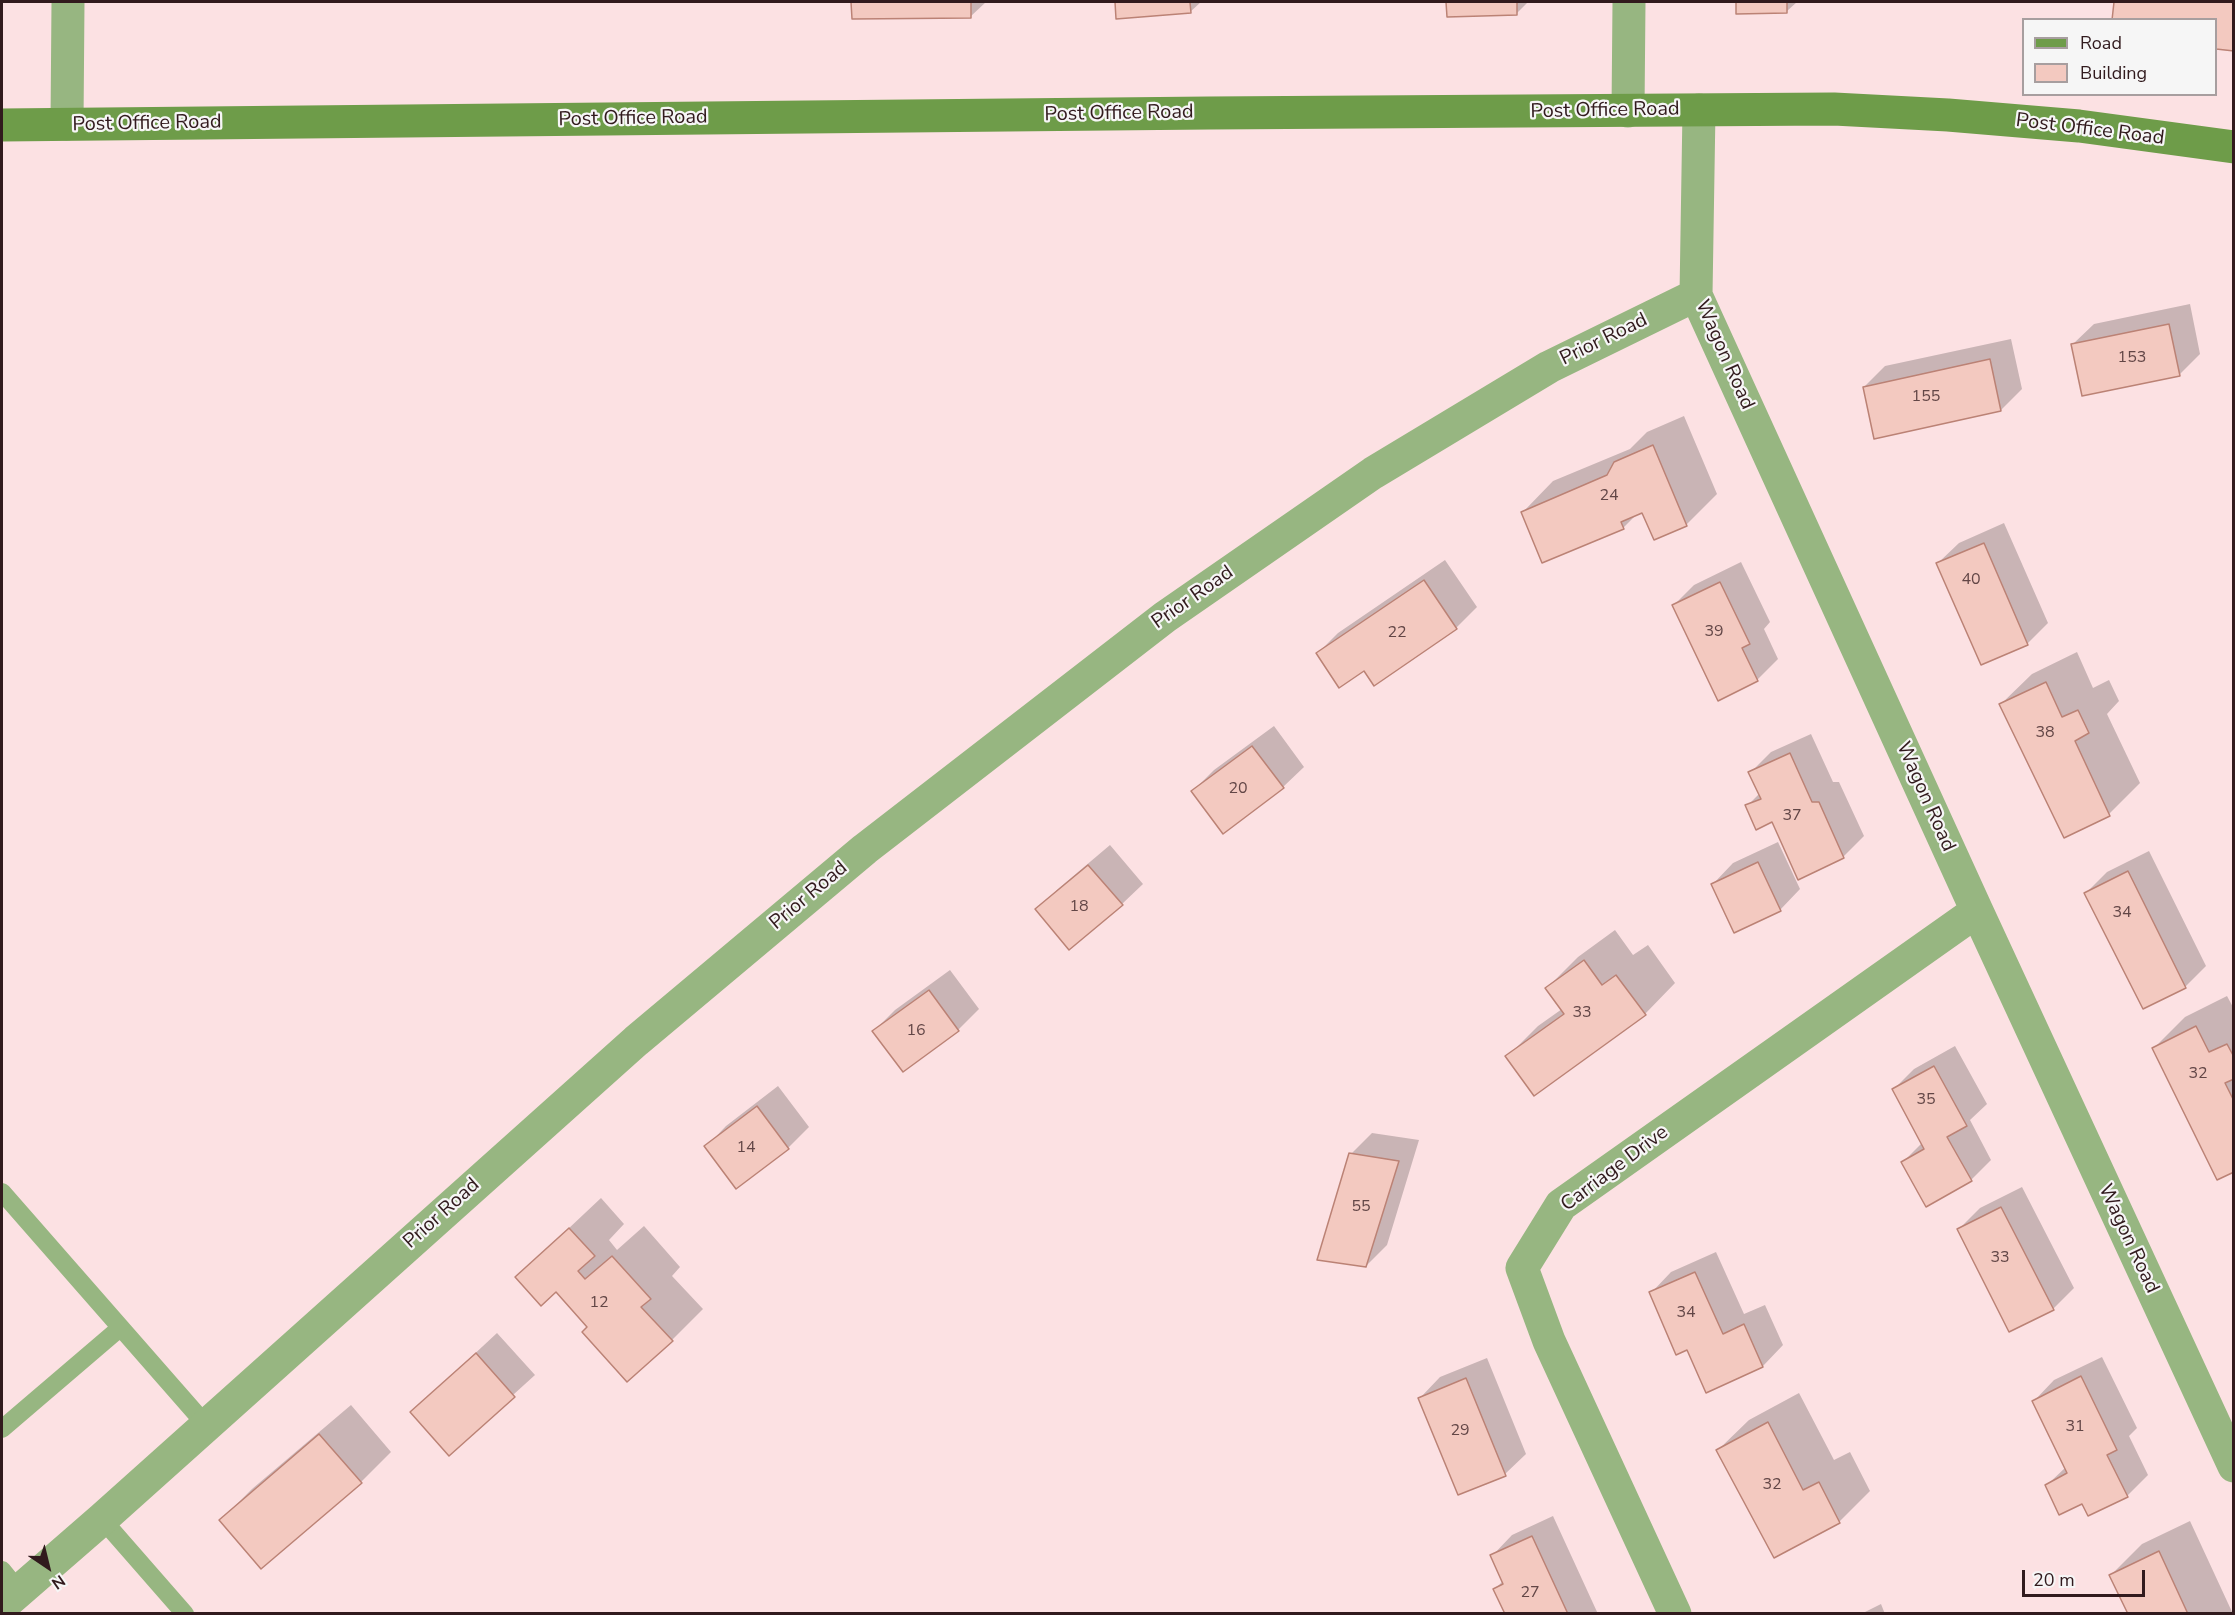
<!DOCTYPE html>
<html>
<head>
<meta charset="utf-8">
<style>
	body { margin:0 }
	#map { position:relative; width:2235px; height:1615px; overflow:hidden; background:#fce1e3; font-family:"Nunito Sans",sans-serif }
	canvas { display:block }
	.frame { position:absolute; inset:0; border:3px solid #311a1d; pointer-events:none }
	.legend { position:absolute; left:2022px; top:18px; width:195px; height:78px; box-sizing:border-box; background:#f6f6f6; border:2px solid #a79e9f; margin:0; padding:8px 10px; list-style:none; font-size:18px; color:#311a1d }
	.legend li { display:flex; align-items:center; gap:12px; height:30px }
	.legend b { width:30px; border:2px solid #a79e9f }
	.north { position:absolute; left:18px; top:1537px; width:60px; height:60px; -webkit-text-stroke:4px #f6f6f6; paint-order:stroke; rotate:145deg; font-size:16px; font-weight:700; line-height:24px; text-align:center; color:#311a1d }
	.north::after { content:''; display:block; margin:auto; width:21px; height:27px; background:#311a1d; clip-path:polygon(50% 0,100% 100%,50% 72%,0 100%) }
	.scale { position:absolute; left:2022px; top:1570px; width:123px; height:27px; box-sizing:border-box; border:3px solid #311a1d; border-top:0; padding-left:8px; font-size:18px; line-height:21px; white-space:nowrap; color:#311a1d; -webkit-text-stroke:4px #f6f6f6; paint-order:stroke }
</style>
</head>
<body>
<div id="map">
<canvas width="2235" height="1615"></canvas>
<div class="frame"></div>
<ul class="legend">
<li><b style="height:8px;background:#6e9c49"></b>Road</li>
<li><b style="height:16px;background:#f3c9c0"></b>Building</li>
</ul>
<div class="north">N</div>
<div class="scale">20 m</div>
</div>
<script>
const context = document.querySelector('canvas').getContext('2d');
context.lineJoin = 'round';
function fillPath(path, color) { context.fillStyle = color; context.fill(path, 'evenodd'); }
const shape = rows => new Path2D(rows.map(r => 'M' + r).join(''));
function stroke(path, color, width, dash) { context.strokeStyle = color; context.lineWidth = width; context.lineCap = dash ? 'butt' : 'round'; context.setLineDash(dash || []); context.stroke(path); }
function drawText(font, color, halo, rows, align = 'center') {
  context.font = font + ' "Nunito Sans",sans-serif'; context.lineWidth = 4.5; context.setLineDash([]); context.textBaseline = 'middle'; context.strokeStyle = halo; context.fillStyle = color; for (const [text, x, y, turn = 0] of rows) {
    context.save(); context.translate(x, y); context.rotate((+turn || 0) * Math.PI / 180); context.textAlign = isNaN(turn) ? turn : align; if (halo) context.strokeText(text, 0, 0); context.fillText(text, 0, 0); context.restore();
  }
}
const shadow = shape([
	[853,2,986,2,970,17,853,17],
	[1117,2,1201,2,1190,12,1118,17],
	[1448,2,1528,2,1517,13,1448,15],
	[1737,2,1797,2,1787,11,1737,12],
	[2115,2,2234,2,2234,49,2216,47,2216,20,2114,20],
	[2190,304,2200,354,2179,375,2073,344,2094,324],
	[2011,339,2022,389,2001,410,1875,437,1864,387,1885,366],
	[1684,416,1717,494,1686,525,1643,511,1638,513,1623,528,1523,512,1553,481,1630,449,1647,432],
	[2004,523,2048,623,2027,644,1938,563,1959,543],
	[1445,560,1477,607,1456,628,1374,683,1364,669,1318,653,1338,633],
	[1741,562,1770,622,1764,629,1778,659,1757,680,1674,605,1694,585],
	[2077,652,2093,688,2109,680,2119,701,2107,714,2140,783,2109,814,2001,704,2032,674],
	[1274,726,1304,767,1283,787,1193,791,1214,770],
	[1811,734,1833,782,1839,782,1864,836,1843,857,1747,806,1760,793,1750,773,1771,752],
	[1778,842,1800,889,1780,910,1713,884,1733,863],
	[1110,845,1143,884,1122,904,1037,909,1058,889],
	[2149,851,2206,966,2186,986,2143,1007,2086,893,2107,872],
	[1615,930,1633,955,1648,945,1675,983,1645,1014,1507,1057,1538,1026,1562,1009,1547,988,1578,957],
	[950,970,979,1009,958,1030,903,1070,874,1031,895,1010],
	[2227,996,2234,1009,2234,1170,2154,1048,2185,1017],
	[1955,1046,1987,1104,1970,1120,1991,1160,1971,1180,1903,1162,1923,1142,1894,1089,1914,1069],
	[778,1086,809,1127,788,1148,706,1147,726,1126],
	[1372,1133,1419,1140,1387,1245,1366,1266,1351,1154],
	[2022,1187,2074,1288,2053,1309,1959,1229,1980,1208],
	[601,1198,624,1224,609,1240,617,1250,644,1226,680,1267,672,1276,703,1309,672,1340,589,1327,556,1290,517,1277],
	[1716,1252,1744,1314,1765,1305,1783,1345,1763,1366,1706,1391,1688,1348,1651,1293,1671,1272],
	[497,1333,535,1375,449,1453,412,1412],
	[2102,1357,2137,1428,2129,1436,2148,1475,2127,1496,2083,1502,2047,1485,2066,1467,2034,1401,2054,1380],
	[1487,1358,1526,1454,1505,1474,1459,1493,1420,1398,1440,1377],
	[1799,1393,1834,1460,1850,1452,1870,1491,1839,1522,1718,1450,1749,1420],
	[351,1405,391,1452,361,1482,221,1520,252,1489],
	[1553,1516,1598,1614,1506,1614,1495,1589,1503,1581,1492,1556,1512,1535],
	[2190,1521,2233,1614,2130,1614,2111,1575,2142,1544],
	[1881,1604,1885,1614,1861,1614]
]);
const building = shape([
	[851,2,971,2,971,18,852,19,851,2],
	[1115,2,1190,2,1191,13,1116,19,1115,2],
	[1446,2,1517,2,1517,15,1447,17,1446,2],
	[1736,2,1787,2,1787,13,1736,14,1736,2],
	[2114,2,2234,2,2234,51,2216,49,2216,20,2112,20,2114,2],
	[2169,324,2180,376,2082,396,2071,344,2169,324],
	[1990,359,2001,411,1874,439,1863,387,1990,359],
	[1653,445,1687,526,1654,540,1642,513,1621,522,1624,529,1542,563,1521,512,1607,475,1614,462,1653,445],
	[1984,543,2028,645,1981,665,1936,563,1984,543],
	[1424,580,1457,629,1374,686,1364,671,1339,688,1316,653,1424,580],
	[1720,582,1750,644,1742,648,1758,681,1718,701,1672,605,1720,582],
	[2046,682,2062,717,2078,710,2089,733,2075,741,2110,816,2064,838,1999,704,2046,682],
	[1252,746,1284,788,1223,834,1191,791,1252,746],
	[1790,753,1812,802,1819,802,1844,858,1798,880,1772,822,1756,830,1745,805,1761,799,1748,772,1790,753],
	[1758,862,1781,911,1734,933,1711,884,1758,862],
	[1088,865,1123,905,1069,950,1035,909,1088,865],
	[2128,871,2186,988,2143,1009,2084,893,2128,871],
	[1584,960,1602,985,1616,975,1646,1015,1534,1096,1505,1056,1564,1014,1545,988,1584,960],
	[929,990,959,1031,903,1072,872,1031,929,990],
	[2196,1026,2209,1052,2227,1044,2234,1057,2234,1079,2225,1083,2234,1101,2234,1172,2217,1180,2152,1048,2196,1026],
	[1934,1066,1967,1126,1947,1137,1972,1181,1926,1207,1901,1162,1924,1149,1892,1089,1934,1066],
	[757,1106,789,1149,736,1189,704,1146,757,1106],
	[1349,1153,1399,1161,1366,1267,1317,1260,1349,1153],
	[2001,1207,2054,1310,2009,1332,1957,1229,2001,1207],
	[569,1228,595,1256,578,1271,585,1279,612,1256,651,1299,641,1307,673,1341,627,1382,582,1332,587,1327,556,1292,541,1306,515,1277,569,1228],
	[1695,1272,1723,1334,1744,1324,1763,1367,1706,1393,1687,1350,1676,1355,1649,1292,1695,1272],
	[476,1353,515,1397,449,1456,410,1412,476,1353],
	[2081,1376,2117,1450,2107,1455,2128,1497,2088,1516,2082,1504,2059,1515,2045,1485,2067,1473,2032,1401,2081,1376],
	[1466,1378,1506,1476,1458,1495,1418,1398,1466,1378],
	[1768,1422,1803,1490,1819,1482,1840,1523,1774,1558,1716,1450,1768,1422],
	[319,1434,362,1483,261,1569,219,1520,319,1434],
	[1532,1536,1568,1614,1505,1614,1493,1589,1503,1584,1490,1555,1532,1536],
	[2159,1551,2188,1614,2128,1614,2109,1575,2159,1551]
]);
const lane = shape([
	[2,1192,206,1425],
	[2,1429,120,1328],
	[102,1519,185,1614],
	[2,1570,19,1591]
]);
const street = shape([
	[1699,110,1696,295,1977,911,2234,1466],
	[1628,111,1629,2],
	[67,124,68,2],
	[2,1606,102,1519,636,1041,865,849,1165,617,1373,473,1549,367,1696,295],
	[1675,1614,1549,1341,1522,1268,1561,1205,1977,911]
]);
const secondary = shape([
	[2,125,1209,113,1834,109,1948,115,2079,126,2234,147]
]);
const numberNames = [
	["153",2132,358],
	["155",1926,397],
	["24",1609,496],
	["40",1971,580],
	["39",1714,632],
	["22",1397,633],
	["38",2045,733],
	["20",1238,789],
	["37",1792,816],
	["18",1079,907],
	["34",2122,913],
	["33",1582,1013],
	["16",916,1031],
	["32",2198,1074],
	["35",1926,1100],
	["14",746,1148],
	["55",1361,1207],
	["33",2000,1258],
	["12",599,1303],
	["34",1686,1313],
	["31",2075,1427],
	["29",1460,1431],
	["32",1772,1485],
	["27",1530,1593]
];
const streetNames = [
	["Post Office Road",1605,111,-1],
	["Post Office Road",1119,114,-1],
	["Post Office Road",633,119,-1],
	["Post Office Road",147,124,-1],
	["Post Office Road",2090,130,7],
	["Prior Road",1604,340,-26],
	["Wagon Road",1724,355,66],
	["Prior Road",1193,598,-35],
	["Wagon Road",1925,797,66],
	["Prior Road",809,896,-40],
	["Carriage Drive",1615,1169,-37],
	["Prior Road",442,1214,-42],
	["Wagon Road",2128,1239,65]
];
fillPath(shadow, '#0003');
fillPath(building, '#f3c9c0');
stroke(building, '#bb8275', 1.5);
stroke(lane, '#97b681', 18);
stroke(street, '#97b681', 33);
stroke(secondary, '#6e9c49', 33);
drawText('16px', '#624646', null, numberNames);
drawText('20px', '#311a1d', '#f6f6f6', streetNames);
</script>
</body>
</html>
